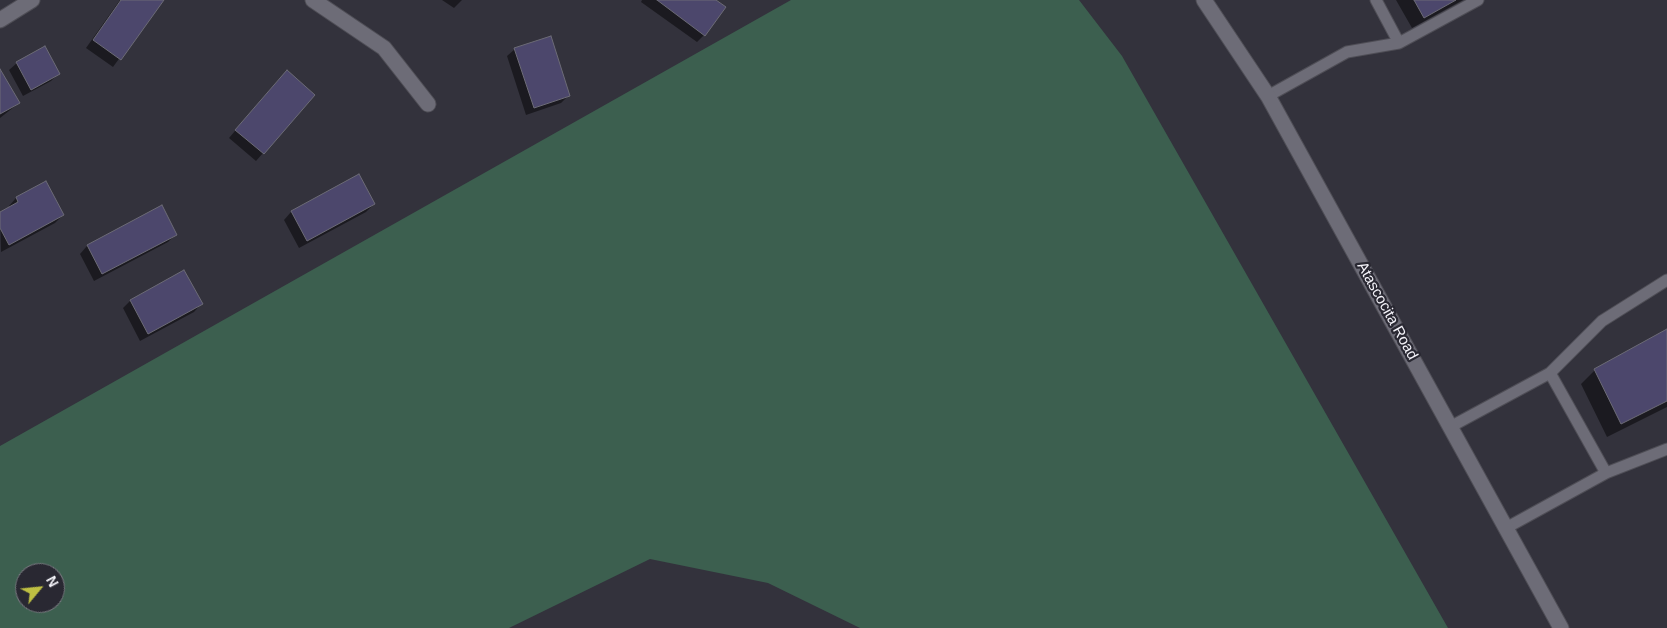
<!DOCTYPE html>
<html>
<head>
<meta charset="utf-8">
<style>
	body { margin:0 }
	#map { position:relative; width:1667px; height:628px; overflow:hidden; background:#33323c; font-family:Helvetica,sans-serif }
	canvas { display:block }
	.north { position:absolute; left:15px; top:563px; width:50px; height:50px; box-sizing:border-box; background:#292832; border:1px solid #7a7981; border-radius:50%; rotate:62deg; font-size:14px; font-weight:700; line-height:20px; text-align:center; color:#f3f2f8 }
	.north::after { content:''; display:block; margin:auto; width:18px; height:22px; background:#bebf42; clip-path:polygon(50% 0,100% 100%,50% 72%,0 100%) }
</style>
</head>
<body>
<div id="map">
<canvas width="1667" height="628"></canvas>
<div class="north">N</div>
</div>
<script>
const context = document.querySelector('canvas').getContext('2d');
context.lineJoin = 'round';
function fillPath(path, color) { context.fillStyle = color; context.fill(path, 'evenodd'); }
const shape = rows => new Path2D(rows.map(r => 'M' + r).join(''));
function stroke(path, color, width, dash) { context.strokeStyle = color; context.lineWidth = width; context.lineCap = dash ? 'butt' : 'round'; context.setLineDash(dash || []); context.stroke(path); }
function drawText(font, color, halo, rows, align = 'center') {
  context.font = font + ' Helvetica,sans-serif'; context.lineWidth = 4.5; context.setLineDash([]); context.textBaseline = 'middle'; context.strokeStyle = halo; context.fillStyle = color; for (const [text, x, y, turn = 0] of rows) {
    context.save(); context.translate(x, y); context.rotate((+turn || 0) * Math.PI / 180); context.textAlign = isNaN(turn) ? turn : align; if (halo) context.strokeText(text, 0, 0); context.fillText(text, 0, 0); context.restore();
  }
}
const green = shape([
	[791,0,1079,0,1122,56,1448,628,860,628,768,583,650,559,509,628,0,628,0,446],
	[25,573,55,573,55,603,25,603]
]);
const shadow = shape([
	[120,0,162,0,113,67,86,48],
	[442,0,462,0,454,8],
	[642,0,714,0,704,35,697,42,641,2],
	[1396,0,1463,0,1412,28],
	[515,49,568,96,561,103,526,115,507,56],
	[17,63,58,74,51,81,23,96,9,70],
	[0,71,19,103,0,118],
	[279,79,314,95,256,161,229,138],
	[359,176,374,204,366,212,299,248,284,220,291,212],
	[45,183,63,215,55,223,1,252,0,213,10,208,9,206,16,198],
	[161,207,176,234,168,242,94,281,80,254,87,246],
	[130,301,201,304,194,312,140,341,123,308],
	[1667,331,1667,407,1607,437,1581,384,1595,370]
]);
const building = shape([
	[121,0,164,0,121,60,93,40,121,0],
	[657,0,716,0,726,7,705,36,657,0],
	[1414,0,1456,0,1424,18,1414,0],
	[551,36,570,96,534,108,514,48,551,36],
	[45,46,60,74,31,90,16,62,45,46],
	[0,69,20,103,0,114,0,69],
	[287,70,315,95,264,154,235,130,287,70],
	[359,174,375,204,307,241,291,211,359,174],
	[46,181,64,215,9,245,0,228,0,212,18,202,16,197,46,181],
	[162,205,177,235,102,274,87,245,162,205],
	[184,270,203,304,148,334,130,300,184,270],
	[1667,329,1667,401,1621,424,1594,369,1667,329]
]);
const lane = shape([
	[1376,0,1399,43],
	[1268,96,1347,52,1399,43,1478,0],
	[1550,373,1602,321,1667,280],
	[1450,427,1550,373,1606,473,1506,528],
	[1606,473,1667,449]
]);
const street = shape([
	[313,0,384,48,428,104],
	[0,20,32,0]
]);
const secondary = shape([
	[1204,0,1268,96,1561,628]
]);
const streetNames = [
	["Atascocita Road",1387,311,61]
];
fillPath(green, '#3c5f4f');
fillPath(shadow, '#0007');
fillPath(building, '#4c476c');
stroke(building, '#6c6b76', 1);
stroke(lane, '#4f4e56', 13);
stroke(street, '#4f4e56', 17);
stroke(secondary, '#4f4e56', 17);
stroke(lane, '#6d6c77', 11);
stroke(street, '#6d6c77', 15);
stroke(secondary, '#6d6c77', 15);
drawText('15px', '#f3f2f8', '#292832', streetNames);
</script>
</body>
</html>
